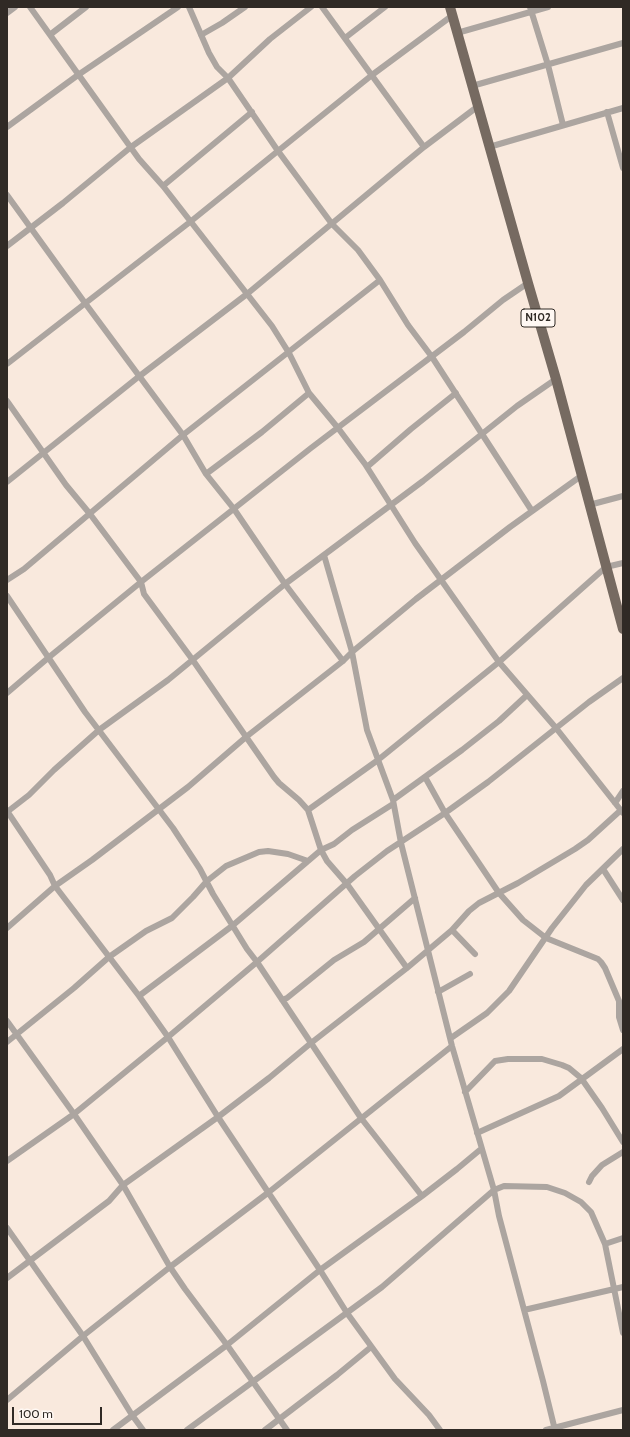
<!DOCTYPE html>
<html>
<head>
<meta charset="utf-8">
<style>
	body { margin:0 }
	#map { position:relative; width:630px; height:1437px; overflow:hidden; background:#f9e9dd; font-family:Cabin,sans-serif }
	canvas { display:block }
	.frame { position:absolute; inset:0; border:8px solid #302a25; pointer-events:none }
	.scale { position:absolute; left:12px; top:1407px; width:90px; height:18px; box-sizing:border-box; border:2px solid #302a25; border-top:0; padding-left:5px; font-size:12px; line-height:14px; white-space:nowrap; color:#302a25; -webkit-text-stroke:3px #fff8f3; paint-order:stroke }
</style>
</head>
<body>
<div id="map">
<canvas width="630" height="1437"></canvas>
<div class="frame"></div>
<div class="scale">100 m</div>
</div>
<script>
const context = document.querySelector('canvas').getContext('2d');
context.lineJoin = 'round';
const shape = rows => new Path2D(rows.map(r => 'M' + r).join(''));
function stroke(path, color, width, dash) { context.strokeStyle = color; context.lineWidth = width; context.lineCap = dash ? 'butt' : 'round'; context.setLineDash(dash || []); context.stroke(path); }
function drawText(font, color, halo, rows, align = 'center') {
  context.font = font + ' Cabin,sans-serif'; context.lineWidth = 4; context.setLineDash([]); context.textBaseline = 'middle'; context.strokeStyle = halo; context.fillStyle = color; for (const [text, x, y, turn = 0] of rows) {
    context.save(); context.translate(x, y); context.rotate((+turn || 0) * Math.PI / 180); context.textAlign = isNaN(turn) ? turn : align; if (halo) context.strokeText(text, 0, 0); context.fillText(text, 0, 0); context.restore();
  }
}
const minor = shape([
	[30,7,139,159,163,186,272,326,289,353,309,393,338,428,365,464,415,543,499,662,556,728,623,813],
	[189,7,209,53,217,67,228,78,278,151,332,224,358,250,380,280,408,325,432,357,532,511],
	[322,7,424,147],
	[530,7,548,65,563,125],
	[7,13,15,7],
	[457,33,548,7],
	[51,34,86,7],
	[201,35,222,23,245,7],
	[345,38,385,7],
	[472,86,623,43],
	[607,112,623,168],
	[7,127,78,75,178,7],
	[489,147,623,108],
	[163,186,252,112],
	[7,195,85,303,183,435,206,474,234,509,285,584,343,661],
	[7,246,63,203,131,147,228,78,270,39,311,7],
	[7,364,190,222,372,75,453,15],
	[7,401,66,485,90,514,141,582,144,594,192,659,274,777,279,783,299,800,308,810,321,850,327,861,347,884,407,968],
	[367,467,411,429,456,393],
	[206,474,262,432,309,393],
	[7,482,137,378,247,294,424,147,477,107],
	[589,505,623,496],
	[324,555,352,652,367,730,393,800,401,843,452,1046,494,1190,499,1216,543,1381,555,1430],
	[7,580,24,569,183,435,380,280],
	[7,596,85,712,173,828,200,869,213,894,247,949,257,962,361,1118,422,1196],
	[7,693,48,658,141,582,311,448,464,332,503,300,528,283],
	[425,777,445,813,499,893,523,920,546,938,598,959,601,962,605,968,619,1001,619,1017,623,1030],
	[393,800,462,750,499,721,527,695],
	[615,803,623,791],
	[308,810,378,760,499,662,606,567,623,563],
	[7,811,50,875,55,886,139,996,168,1037,218,1117,320,1270,347,1313,395,1379,429,1415,440,1430],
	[7,812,29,795,54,770,99,730,168,680,285,584,423,481,517,406,556,379],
	[603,869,623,900],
	[7,928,55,886,92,860,188,787,246,737,343,661,352,652,416,599,510,527,581,476],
	[452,930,475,954],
	[438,992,470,974],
	[139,996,232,926,321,850,334,844,352,830,393,804],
	[282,1000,287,998,334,960,364,942,415,898],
	[7,1021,74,1114,123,1185,170,1267,185,1289,227,1345,287,1430],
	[451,1038,487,1013,509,991,552,928,586,885,623,849],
	[7,1042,74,988,109,957,146,931,172,918,193,897,207,881,226,866,259,852,268,851,288,854,308,861],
	[465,1092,495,1061,508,1059,542,1059,562,1065,569,1068,581,1078,602,1108,623,1142],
	[477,1133,559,1096,623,1049],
	[7,1161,74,1114,168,1037,257,962,355,876,387,851,445,813,488,782,589,702,623,678],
	[589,1182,592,1176,602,1165,623,1152],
	[7,1228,83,1336,132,1415,143,1430],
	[605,1244,623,1238],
	[7,1278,109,1201,123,1185,218,1117,269,1078,311,1043,407,968,452,930,469,911,479,903,518,883,575,849,588,840,621,810],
	[524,1310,623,1287],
	[7,1400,83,1336,170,1267,269,1192,452,1046],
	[113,1430,227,1345,320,1270,422,1196,457,1169,481,1149],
	[187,1430,382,1287,494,1190,504,1186,547,1187,565,1193,581,1202,591,1212,605,1244,623,1333],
	[265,1430,337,1375,371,1347],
	[546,1430,623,1410]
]);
const primary = shape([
	[450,7,528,283,556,379,623,629]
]);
const shields = [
	[538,318,34]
];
const shieldNames = [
	["N102",538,318]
];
stroke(minor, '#aca5a0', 6);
stroke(primary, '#766a61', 10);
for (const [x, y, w] of shields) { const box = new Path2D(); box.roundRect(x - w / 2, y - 9, w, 18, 3); context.fillStyle = '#fff8f3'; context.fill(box); stroke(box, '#302a25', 1); }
drawText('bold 11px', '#302a25', null, shieldNames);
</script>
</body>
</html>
